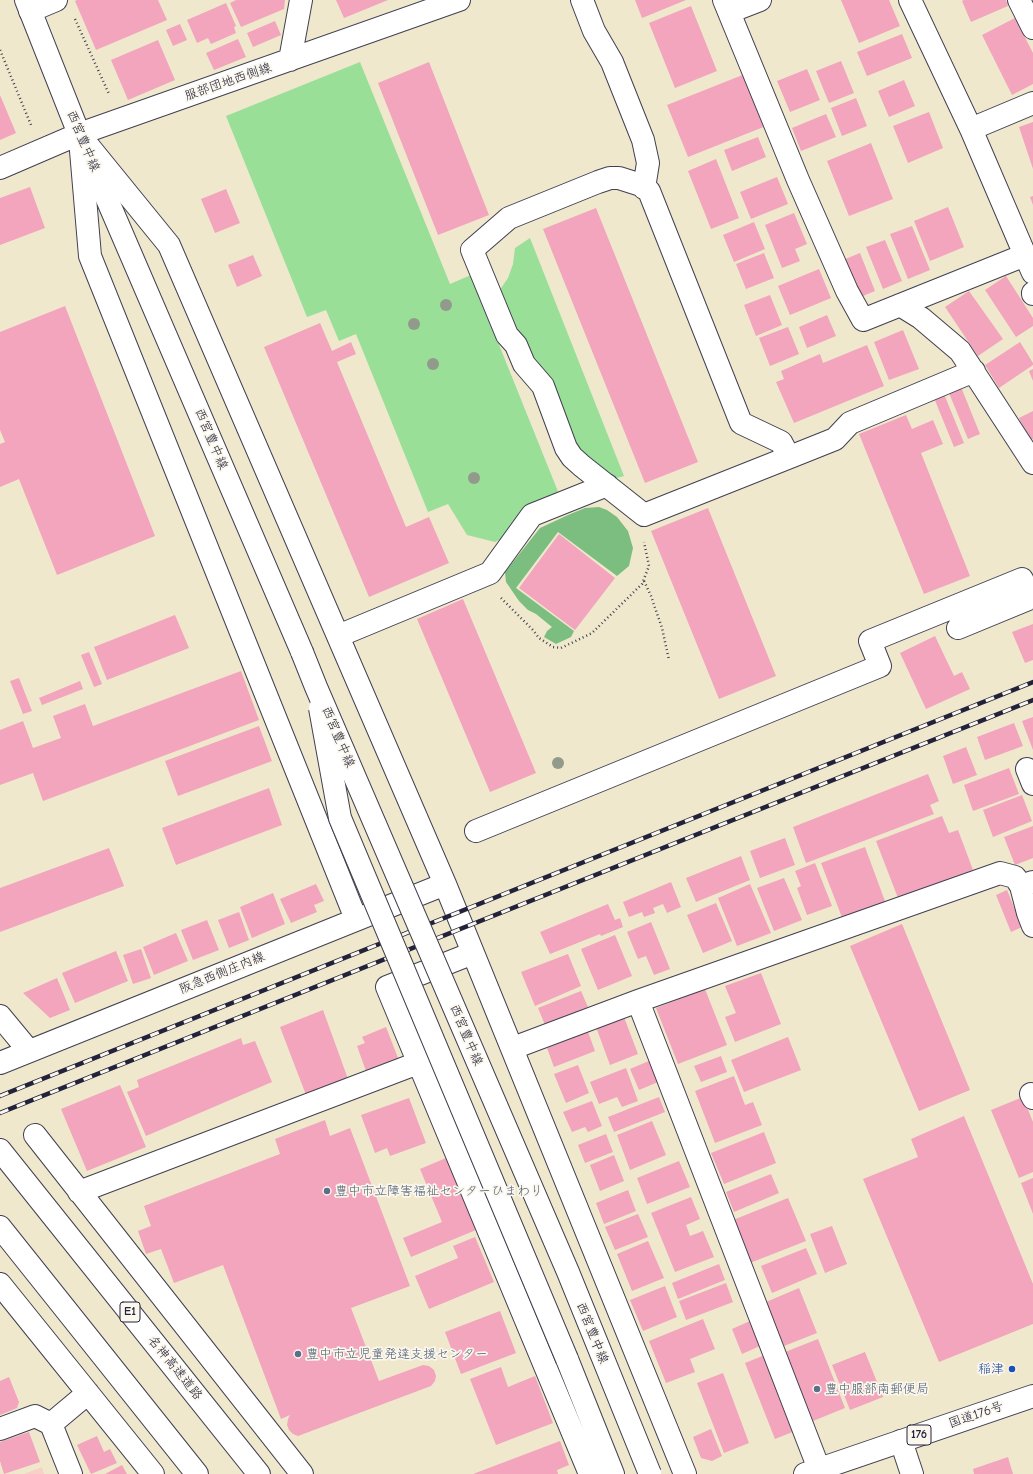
<!DOCTYPE html>
<html>
<head>
<meta charset="utf-8">
<style>
	body { margin:0 }
	canvas { display:block; background:#efe8cd }
</style>
</head>
<body>
<canvas width="1033" height="1474"></canvas>
<script>
const context = document.querySelector('canvas').getContext('2d');
context.lineJoin = 'round';
function fillPath(path, color) { context.fillStyle = color; context.fill(path, 'evenodd'); }
const shape = rows => new Path2D(rows.map(r => 'M' + r).join(''));
function stroke(path, color, width, dash) { context.strokeStyle = color; context.lineWidth = width; context.lineCap = dash ? 'butt' : 'round'; context.setLineDash(dash || []); context.stroke(path); }
function drawText(font, color, halo, rows, align = 'center') {
  context.font = font + ' "Comic Neue","Klee One",sans-serif'; context.lineWidth = 3.5; context.setLineDash([]); context.textBaseline = 'middle'; context.strokeStyle = halo; context.fillStyle = color; for (const [text, x, y, turn = 0] of rows) {
    context.save(); context.translate(x, y); context.rotate((+turn || 0) * Math.PI / 180); context.textAlign = isNaN(turn) ? turn : align; if (halo) context.strokeText(text, 0, 0); context.fillText(text, 0, 0); context.restore();
  }
}
const built = shape([
	[42,1467,44,1474,24,1474]
]);
const green = shape([
	[360,62,450,284,471,275,559,494,509,535,495,542,467,535,448,504,428,512,356,334,339,341,326,310,307,317,226,116],
	[530,238,624,476,617,478,605,474,580,455,538,367,513,329,499,291,508,278,513,264,515,248]
]);
const forest = shape([
	[599,507,607,510,617,517,628,531,633,548,629,566,617,576,558,532,516,588,574,631,571,637,556,644,544,637,547,631,552,627,536,614,528,610,519,601,506,582,505,572,540,528,568,515,585,508]
]);
const building = shape([
	[77,0,158,0,167,20,96,50,75,1],
	[236,0,285,0,284,9,241,27,230,3],
	[336,0,388,0,344,18],
	[635,0,686,0,642,18],
	[841,0,889,0,900,26,859,43],
	[964,0,1006,0,1008,6,971,22,962,1],
	[226,3,236,26,234,27,236,33,211,44,208,38,197,43,187,20],
	[691,6,717,71,675,88,649,23],
	[1015,18,1033,53,1033,84,1012,95,982,35],
	[275,21,281,35,253,47,247,33],
	[180,24,187,40,173,46,166,30],
	[902,34,912,58,867,76,857,52],
	[238,39,246,57,214,70,206,53],
	[158,40,175,80,128,100,111,60],
	[841,61,854,93,829,103,816,71],
	[429,62,489,215,438,235,378,83],
	[807,69,820,100,790,112,777,81],
	[745,74,766,126,688,157,667,105],
	[904,80,915,106,889,117,878,91],
	[0,95,16,133,0,140],
	[856,98,867,126,842,136,831,108],
	[929,112,943,148,908,163,893,126],
	[826,114,836,137,801,151,792,128],
	[1033,122,1033,169,1019,127],
	[758,137,766,157,732,171,724,150],
	[871,143,893,199,849,216,827,161],
	[716,159,739,218,711,229,688,171],
	[777,177,788,204,751,219,740,192],
	[30,187,45,228,0,245,0,198],
	[226,189,240,223,215,233,201,199],
	[1033,196,1033,205,1030,197],
	[948,207,964,247,930,261,914,221],
	[596,208,698,462,645,483,543,229],
	[794,213,807,244,795,249,800,261,782,268,765,225],
	[754,222,765,249,734,262,723,235],
	[912,226,930,270,908,279,890,234],
	[885,240,902,281,883,289,866,247],
	[764,253,774,278,746,289,736,264],
	[860,253,875,291,858,298,843,260],
	[253,255,262,276,237,287,228,265],
	[819,269,831,298,790,315,778,286],
	[1006,276,1033,318,1033,326,1016,337,985,290],
	[969,291,1003,339,978,356,945,307],
	[770,295,782,325,756,336,744,305],
	[65,306,155,536,57,575,19,479,0,487,0,444,5,442,0,430,0,332],
	[827,315,836,336,807,348,799,327],
	[320,323,332,351,351,342,356,354,337,362,406,527,429,517,449,563,369,597,264,347],
	[788,327,799,354,770,366,759,338],
	[903,330,919,369,889,380,874,342],
	[1020,342,1033,363,1033,365,999,388,985,365],
	[867,345,884,386,794,423,776,382,784,379,781,371,820,354,823,363],
	[1033,369,1033,381,1029,371],
	[961,387,980,434,968,439,949,393],
	[944,394,964,443,954,447,934,398],
	[1033,411,1033,439,1029,441,1019,418],
	[906,415,912,429,933,420,943,444,921,453,970,576,924,594,859,434],
	[708,508,776,676,719,699,651,531],
	[559,534,615,578,575,630,519,588],
	[463,599,536,773,490,792,417,619],
	[175,615,189,648,107,680,94,647],
	[1033,624,1033,660,1025,663,1012,632],
	[935,636,954,676,962,672,970,689,926,709,900,653],
	[89,652,102,684,94,687,81,655],
	[241,671,259,720,43,801,33,773,0,785,0,730,23,721,33,748,61,738,53,716,85,704,93,726],
	[19,678,32,711,23,714,10,681],
	[80,681,83,689,42,705,39,698],
	[1033,717,1033,750,1022,721],
	[1014,723,1023,746,985,760,977,737],
	[259,726,272,761,178,796,165,761],
	[966,747,977,775,953,784,943,756],
	[1009,768,1019,794,973,811,964,785],
	[928,774,939,801,930,805,934,814,806,863,793,827],
	[269,788,282,825,176,865,162,828],
	[1022,795,1032,821,993,837,983,810],
	[942,816,949,833,958,830,973,870,898,898,876,841],
	[1033,826,1033,858,1015,865,1004,837],
	[785,838,795,865,760,878,750,851],
	[865,847,886,904,843,920,821,863],
	[109,848,124,886,0,932,0,888],
	[741,856,750,880,696,902,686,878],
	[815,863,832,906,807,915,797,888,801,886,795,871],
	[784,878,802,920,774,931,757,888],
	[671,882,681,907,667,913,663,904,653,908,655,913,644,917,642,912,629,917,623,902],
	[316,884,324,901,314,905,317,912,291,923,280,899],
	[750,884,771,933,737,946,718,898],
	[1007,890,1022,927,1011,932,996,895],
	[273,893,285,924,252,938,240,907],
	[716,903,732,941,703,953,687,915],
	[608,904,615,920,620,918,623,927,601,936,600,934,550,954,540,932],
	[239,912,249,940,229,948,218,920],
	[207,920,219,950,193,960,181,930],
	[651,922,670,969,654,975,646,956,638,959,627,932],
	[902,924,970,1090,919,1111,850,946],
	[176,933,188,961,154,975,143,947],
	[615,935,632,976,598,990,581,949],
	[141,949,151,978,133,984,123,955],
	[116,951,128,981,75,1003,62,973],
	[568,954,581,986,535,1006,521,972],
	[761,973,781,1024,735,1042,725,1017,736,1013,725,986],
	[57,978,70,1010,50,1018,23,993],
	[705,989,727,1045,678,1064,656,1008],
	[581,991,588,1007,545,1025,538,1008],
	[323,1010,348,1079,306,1095,280,1027],
	[624,1017,638,1054,610,1065,596,1027],
	[386,1027,398,1058,366,1071,357,1046,365,1043,362,1037],
	[588,1032,595,1051,554,1067,547,1048],
	[788,1037,801,1070,744,1092,731,1060],
	[241,1038,243,1045,255,1041,272,1082,146,1136,127,1092,139,1087,137,1080],
	[721,1056,727,1072,701,1082,694,1066],
	[649,1061,658,1082,639,1090,630,1069],
	[578,1065,589,1093,566,1103,554,1074],
	[626,1068,638,1101,622,1107,617,1097,599,1104,590,1082],
	[734,1076,745,1105,753,1102,762,1125,715,1143,695,1091],
	[120,1085,146,1147,87,1171,61,1109],
	[659,1097,665,1112,614,1132,608,1117],
	[1023,1097,1033,1122,1033,1172,1019,1178,991,1110],
	[409,1098,426,1143,390,1156,387,1148,375,1153,361,1115],
	[592,1101,602,1126,588,1132,585,1127,572,1132,563,1112],
	[964,1116,1033,1284,1033,1324,939,1362,863,1179,918,1157,911,1139],
	[325,1120,330,1136,350,1128,410,1286,351,1308,379,1381,423,1365,429,1366,434,1370,436,1376,435,1381,431,1386,298,1436,293,1434,289,1430,287,1425,288,1419,290,1415,281,1419,223,1265,174,1283,161,1249,146,1254,138,1231,151,1226,144,1206,280,1154,275,1139],
	[652,1121,666,1155,630,1170,617,1135],
	[764,1132,776,1163,724,1184,711,1153],
	[606,1134,613,1152,585,1163,578,1145],
	[614,1155,624,1181,600,1191,590,1165],
	[446,1158,476,1230,411,1257,403,1238,442,1222,420,1169],
	[679,1161,690,1187,647,1204,637,1178],
	[771,1174,779,1193,734,1212,726,1192],
	[1033,1178,1033,1214,1021,1183],
	[628,1190,636,1211,604,1224,596,1203],
	[691,1197,700,1219,686,1225,690,1236,703,1231,714,1257,675,1272,651,1213],
	[788,1198,806,1241,750,1263,733,1220],
	[638,1214,648,1237,615,1250,605,1227],
	[832,1226,847,1264,825,1273,810,1234],
	[475,1237,494,1282,429,1309,415,1276,458,1258,453,1246],
	[648,1241,664,1278,632,1291,617,1254],
	[806,1248,817,1274,772,1293,761,1266],
	[719,1264,725,1280,678,1299,672,1283],
	[726,1283,733,1302,686,1320,679,1301],
	[665,1286,677,1317,643,1331,630,1300],
	[799,1288,817,1333,784,1346,766,1302],
	[500,1311,516,1353,461,1374,445,1332],
	[703,1319,715,1349,690,1359,695,1372,666,1383,649,1341],
	[750,1321,760,1346,742,1354,732,1329],
	[818,1339,845,1408,813,1421,785,1352],
	[865,1352,883,1397,850,1410,832,1365],
	[765,1355,795,1431,775,1439,745,1363],
	[501,1367,508,1387,535,1376,553,1423,496,1445,470,1379],
	[723,1373,749,1443,724,1453,697,1383],
	[9,1377,19,1402,17,1408,0,1415,0,1381],
	[711,1429,722,1456,712,1461,701,1458,693,1437],
	[29,1432,40,1462,4,1474,0,1461,0,1442],
	[97,1436,104,1452,110,1449,117,1463,91,1474,77,1445],
	[560,1441,569,1465,557,1470,558,1474,473,1474],
	[1008,1457,1013,1474,974,1474,973,1469],
	[122,1465,127,1474,105,1474]
]);
const path = shape([
	[75,19,109,94],
	[0,50,31,125],
	[644,581,651,596,662,628,669,660],
	[501,598,533,630,539,638,553,647,561,648,592,633,642,584,649,566,644,542]
]);
const minor = shape([
	[582,0,594,31,612,62,643,140,648,163,644,188],
	[724,0,798,180,847,291,863,320,1025,255,971,129,910,0],
	[1019,0,1033,28],
	[30,11,56,0],
	[729,12,760,0],
	[290,60,301,0],
	[971,129,1033,103],
	[80,139,90,256,356,919],
	[86,143,169,245,445,884,685,1474],
	[0,168,79,134,459,0],
	[1025,255,1033,273],
	[1033,293,1033,294],
	[900,305,921,318,960,351,1033,463],
	[789,457,781,442,741,423,649,191,641,185,619,178,610,178,598,182,509,218,472,250,507,335,516,345,524,364,543,386,566,448,572,457,582,466,644,515,722,484,795,455,835,439,850,423,974,371],
	[958,628,1033,597],
	[338,636,490,573,532,515,607,485],
	[1027,769,1033,784],
	[476,831,880,666,870,641,1022,579,1030,598],
	[1021,886,1028,913,1033,926],
	[473,953,387,987,590,1474],
	[638,1001,819,1469],
	[0,1016,29,1051],
	[513,1048,638,1001,1000,873,1015,877,1021,886,1033,882],
	[0,1063,445,884],
	[1031,1094,1033,1098],
	[35,1135,302,1474],
	[79,1192,418,1063],
	[0,1284,153,1474],
	[567,1359,613,1474],
	[0,1429,35,1416,51,1424],
	[901,1441,912,1474],
	[71,1474,51,1424,88,1393]
]);
const major = shape([
	[26,0,79,134,302,652]
]);
const highway = shape([
	[0,1150,259,1474],
	[0,1227,197,1474],
	[805,1474,1033,1396]
]);
const rail = shape([
	[0,1096,1033,682],
	[0,1113,1033,700]
]);
const minorBridge = shape([
	[320,708,340,818,567,1359]
]);
const majorBridge = shape([
	[302,652,316,687,568,1272,650,1474]
]);
const trees = [
	[446,305],
	[414,324],
	[433,364],
	[474,478],
	[558,763]
];
const markers = [
	[327,1191,4,"#5c6f8a"],
	[298,1354,4,"#5c6f8a"],
	[1012,1369,4,"#1a4fb4"],
	[817,1389,4,"#5c6f8a"]
];
const shields = [
	[130,1312,20],
	[919,1435,24]
];
const shieldNames = [
	["E1",130,1312],
	["176",919,1435]
];
const streetNames = [
	["服部団地西側線",228,82,-19],
	["西宮豊中線",83,141,67],
	["西宮豊中線",211,439,67],
	["西宮豊中線",338,737,67],
	["阪急西側庄内線",222,973,-22],
	["西宮豊中線",466,1035,67],
	["西宮豊中線",592,1333,68],
	["名神高速道路",175,1368,51],
	["国道176号",976,1415,-19]
];
const serviceNames = [
	["豊中市立障害福祉センターひまわり",335,1191],
	["豊中市立児童発達支援センター",306,1354],
	["豊中服部南郵便局",825,1389]
];
const transitNames = [
	["稲津",1004,1369]
];
fillPath(built, '#f7d1c6');
fillPath(green, '#9adf98');
fillPath(forest, '#7bbe80');
fillPath(building, '#f2a5bd');
stroke(minor, '#414051', 24);
stroke(major, '#414051', 24);
stroke(highway, '#414051', 24);
stroke(path, '#414051', 2.5, [1, 3]);
stroke(minor, '#fff', 22);
stroke(major, '#fff', 22);
stroke(highway, '#fff', 22);
stroke(rail, '#22223b', 4.5);
stroke(rail, '#fbf7ec', 3, [9]);
stroke(minorBridge, '#414051', 24, []);
stroke(majorBridge, '#414051', 24, []);
stroke(minorBridge, '#fff', 22);
stroke(majorBridge, '#fff', 22);
context.fillStyle = '#929a8c';
for (const [x, y] of trees) { context.beginPath(); context.arc(x, y, 6, 0, 2 * Math.PI); context.fill(); }
for (const [x, y, r, color] of markers) { const dot = new Path2D(); dot.arc(x, y, r, 0, 2 * Math.PI); context.fillStyle = color; context.fill(dot); stroke(dot, '#fbf7ec', 1.5); }
for (const [x, y, w] of shields) { const box = new Path2D(); box.roundRect(x - w / 2, y - 10, w, 20, 3); context.fillStyle = '#fbf7ec'; context.fill(box); stroke(box, '#22223b', 1); }
drawText('bold 12px', '#22223b', null, shieldNames);
drawText('13px', '#22223b', '#fbf7ec', streetNames);
drawText('13px', '#4e5e75', '#fbf7ec', serviceNames, 'left');
drawText('13px', '#164399', '#fbf7ec', transitNames, 'right');
</script>
</body>
</html>
